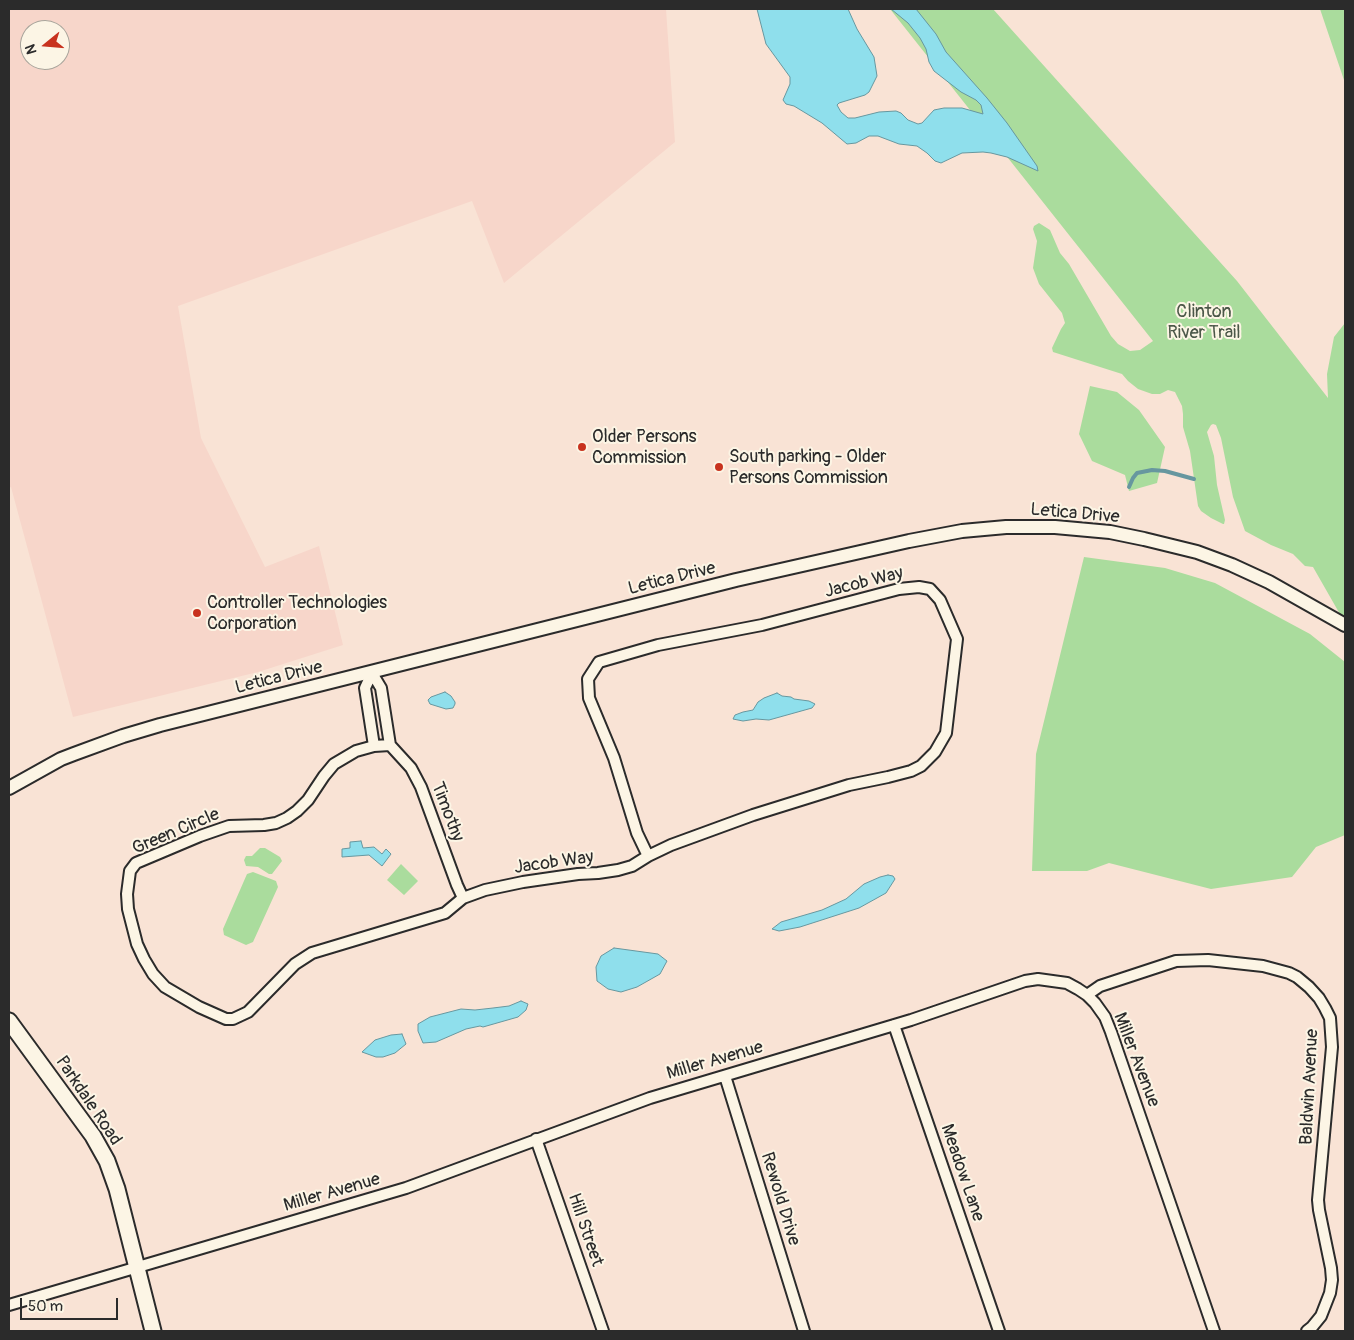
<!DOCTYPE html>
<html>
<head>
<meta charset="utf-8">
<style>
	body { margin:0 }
	#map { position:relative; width:1354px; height:1340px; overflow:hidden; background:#f9e3d5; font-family:Pangolin,sans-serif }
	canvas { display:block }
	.frame { position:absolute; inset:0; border:10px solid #2b2b2b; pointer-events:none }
	.north { position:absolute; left:20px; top:20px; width:50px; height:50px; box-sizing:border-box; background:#fcf5e5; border:1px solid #a8a49b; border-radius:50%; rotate:253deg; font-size:14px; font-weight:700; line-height:20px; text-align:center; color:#2b2b2b }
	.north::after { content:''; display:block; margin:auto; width:18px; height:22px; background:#c8321e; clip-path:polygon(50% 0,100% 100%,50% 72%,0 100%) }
	.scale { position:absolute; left:20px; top:1298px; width:98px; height:22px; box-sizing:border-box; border:2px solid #2b2b2b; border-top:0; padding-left:6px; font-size:15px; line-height:18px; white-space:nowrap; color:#2b2b2b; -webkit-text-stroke:4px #fcf5e5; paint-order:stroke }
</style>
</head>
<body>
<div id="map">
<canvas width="1354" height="1340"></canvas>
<div class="frame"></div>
<div class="north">N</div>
<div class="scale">50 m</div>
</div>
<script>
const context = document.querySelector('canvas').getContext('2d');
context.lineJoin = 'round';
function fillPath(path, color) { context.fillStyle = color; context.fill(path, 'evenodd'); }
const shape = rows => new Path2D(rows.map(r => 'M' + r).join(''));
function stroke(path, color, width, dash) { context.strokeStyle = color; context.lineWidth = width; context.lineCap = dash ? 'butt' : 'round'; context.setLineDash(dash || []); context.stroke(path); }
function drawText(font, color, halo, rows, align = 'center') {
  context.font = font + ' Pangolin,sans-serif'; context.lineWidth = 4; context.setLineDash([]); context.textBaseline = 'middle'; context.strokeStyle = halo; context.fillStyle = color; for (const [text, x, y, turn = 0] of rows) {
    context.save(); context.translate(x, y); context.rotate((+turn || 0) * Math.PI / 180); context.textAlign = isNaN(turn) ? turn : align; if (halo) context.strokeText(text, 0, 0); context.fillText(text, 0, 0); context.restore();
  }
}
const built = shape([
	[9,9,666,9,675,142,504,283,472,201,178,306,201,438,265,567,319,546,343,645,258,672,73,717,11,487,9,488],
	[30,30,60,30,60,60,30,60]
]);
const green = shape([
	[890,9,993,9,1237,281,1328,398,1327,374,1334,337,1345,323,1345,623,1313,567,1305,566,1293,554,1271,545,1245,531,1233,497,1221,438,1216,425,1213,424,1211,425,1207,432,1214,456,1217,485,1225,520,1224,524,1223,524,1211,518,1201,511,1198,506,1190,451,1183,427,1183,414,1182,406,1175,392,1168,390,1160,394,1152,394,1138,389,1128,381,1122,374,1053,352,1052,348,1061,329,1065,323,1062,313,1039,284,1033,268,1037,241,1033,229,1034,226,1039,223,1050,230,1060,253,1069,264,1111,336,1118,344,1130,351,1140,350,1153,341],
	[1320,9,1345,9,1345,83],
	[1090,386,1117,392,1139,410,1165,447,1157,483,1129,491,1125,475,1092,461,1079,434],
	[1084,557,1165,568,1215,583,1310,634,1345,662,1345,835,1316,847,1292,877,1211,889,1109,863,1087,871,1032,871,1036,754],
	[260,848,265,848,280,857,282,861,272,874,269,874,258,867,246,866,244,860,246,856,252,856],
	[401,864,418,881,404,895,387,880],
	[253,872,276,881,278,887,253,942,246,945,224,935,223,929,247,874]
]);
const water = shape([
	[757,9,848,9,857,29,874,57,877,76,869,92,865,95,839,103,837,105,841,112,848,118,855,118,879,112,896,111,901,113,908,120,918,124,922,123,934,110,944,108,962,108,983,114,981,105,976,100,961,92,934,71,929,62,926,49,920,38,908,23,891,9,916,9,936,34,946,52,987,98,1007,123,1037,166,1038,171,1007,157,991,153,983,152,962,153,941,163,935,161,927,153,917,146,899,144,878,136,869,136,856,143,847,144,822,123,794,106,786,104,783,100,790,84,790,77,766,44,757,9],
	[445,692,451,696,455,702,455,704,453,708,446,709,430,704,428,700,431,697,445,692],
	[777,693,782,696,791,697,794,699,809,701,815,704,812,708,769,720,756,719,743,721,733,719,735,715,743,712,753,710,758,702,764,698,777,693],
	[361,841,363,848,374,847,382,854,386,849,391,854,382,866,369,855,342,857,342,849,350,848,350,842,361,841],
	[888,875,893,876,895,879,886,893,859,908,800,927,779,931,772,929,781,922,822,910,846,899,864,884,880,877,888,875],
	[614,948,658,954,667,961,660,974,637,987,621,992,608,989,597,981,596,967,601,956,614,948],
	[521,1001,528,1004,526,1010,518,1017,483,1027,480,1026,466,1029,436,1042,423,1043,418,1031,418,1024,430,1017,461,1009,475,1010,493,1008,509,1006,521,1001],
	[402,1034,406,1044,395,1053,383,1057,376,1057,362,1052,375,1040,391,1035,402,1034]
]);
const stream = shape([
	[1129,487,1133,478,1137,473,1152,470,1165,471,1194,479]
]);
const minor = shape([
	[372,673,365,688,374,746],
	[372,673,381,688,390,745],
	[463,898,457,885,421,787,411,768,390,745,374,746,356,751,334,764,324,776,308,800,297,811,287,818,276,823,264,825,229,826,200,836,136,863,130,871,127,894,128,909,137,944,144,959,153,974,165,987,199,1007,226,1019,233,1019,248,1012,295,964,312,953,445,913,463,898,485,890,523,882,578,874,598,873,618,870,632,866,648,856,671,845,753,815,849,785,888,777,911,771,921,766,935,752,946,733,957,639,940,600,930,589,919,587,899,589,762,625,658,645,599,662,588,679,589,698,614,758,637,833,648,856],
	[1087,995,1100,986,1176,961,1208,960,1263,966,1289,973,1297,977,1309,987,1319,998,1325,1008,1330,1018,1332,1047,1318,1200,1319,1210,1331,1268,1332,1280,1330,1293,1321,1316,1312,1327,1307,1331],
	[894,1025,999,1331],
	[725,1076,804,1331],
	[536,1139,603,1331],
	[9,1305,406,1188,650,1098,911,1020,1025,981,1038,979,1067,983,1078,989,1087,995,1095,1003,1105,1017,1111,1032,1214,1331]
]);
const tertiary = shape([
	[9,788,61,759,74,754,123,736,160,725,736,580,909,541,962,531,1006,527,1055,527,1110,532,1144,539,1197,552,1232,565,1269,582,1345,625]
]);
const secondary = shape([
	[9,1021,93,1136,107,1161,117,1189,153,1331]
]);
const markers = [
	[582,447,5,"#c8321e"],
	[719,467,5,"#c8321e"],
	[197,613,5,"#c8321e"]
];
const parkNames = [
	["Clinton",1204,312],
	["River Trail",1204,333]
];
const poiNames = [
	["Older Persons",592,437],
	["Commission",592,458],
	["South parking - Older",729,457],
	["Persons Commission",729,478],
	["Controller Technologies",207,603],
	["Corporation",207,624]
];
const streetNames = [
	["Letica Drive",1075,514,5],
	["Letica Drive",672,579,-14],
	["Jacob Way",864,583,-14],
	["Letica Drive",279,678,-14],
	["Timothy",447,812,69],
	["Green Circle",176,832,-23],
	["Jacob Way",554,863,-8],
	["Miller Avenue",1136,1060,69],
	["Miller Avenue",715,1061,-16],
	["Baldwin Avenue",1310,1087,-87],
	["Parkdale Road",88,1101,56],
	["Meadow Lane",962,1173,71],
	["Miller Avenue",332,1193,-16],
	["Rewold Drive",780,1199,73],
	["Hill Street",585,1230,71]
];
fillPath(built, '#f7d6ca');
fillPath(green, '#aadc9d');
fillPath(water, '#8fdfec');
stroke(water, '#67979f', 1);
stroke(stream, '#67979f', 4);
stroke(minor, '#2b2b2b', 14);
stroke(tertiary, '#2b2b2b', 16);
stroke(secondary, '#2b2b2b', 19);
stroke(minor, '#fcf5e5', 10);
stroke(tertiary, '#fcf5e5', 12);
stroke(secondary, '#fcf5e5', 15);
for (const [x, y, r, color] of markers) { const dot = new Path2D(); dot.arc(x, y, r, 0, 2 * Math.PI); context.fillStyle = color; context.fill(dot); stroke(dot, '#fcf5e5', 2); }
drawText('18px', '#4b5748', '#fcf5e5', parkNames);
drawText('18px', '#2b2b2b', '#fcf5e5', poiNames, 'left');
drawText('18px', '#2b2b2b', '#fcf5e5', streetNames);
</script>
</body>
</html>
